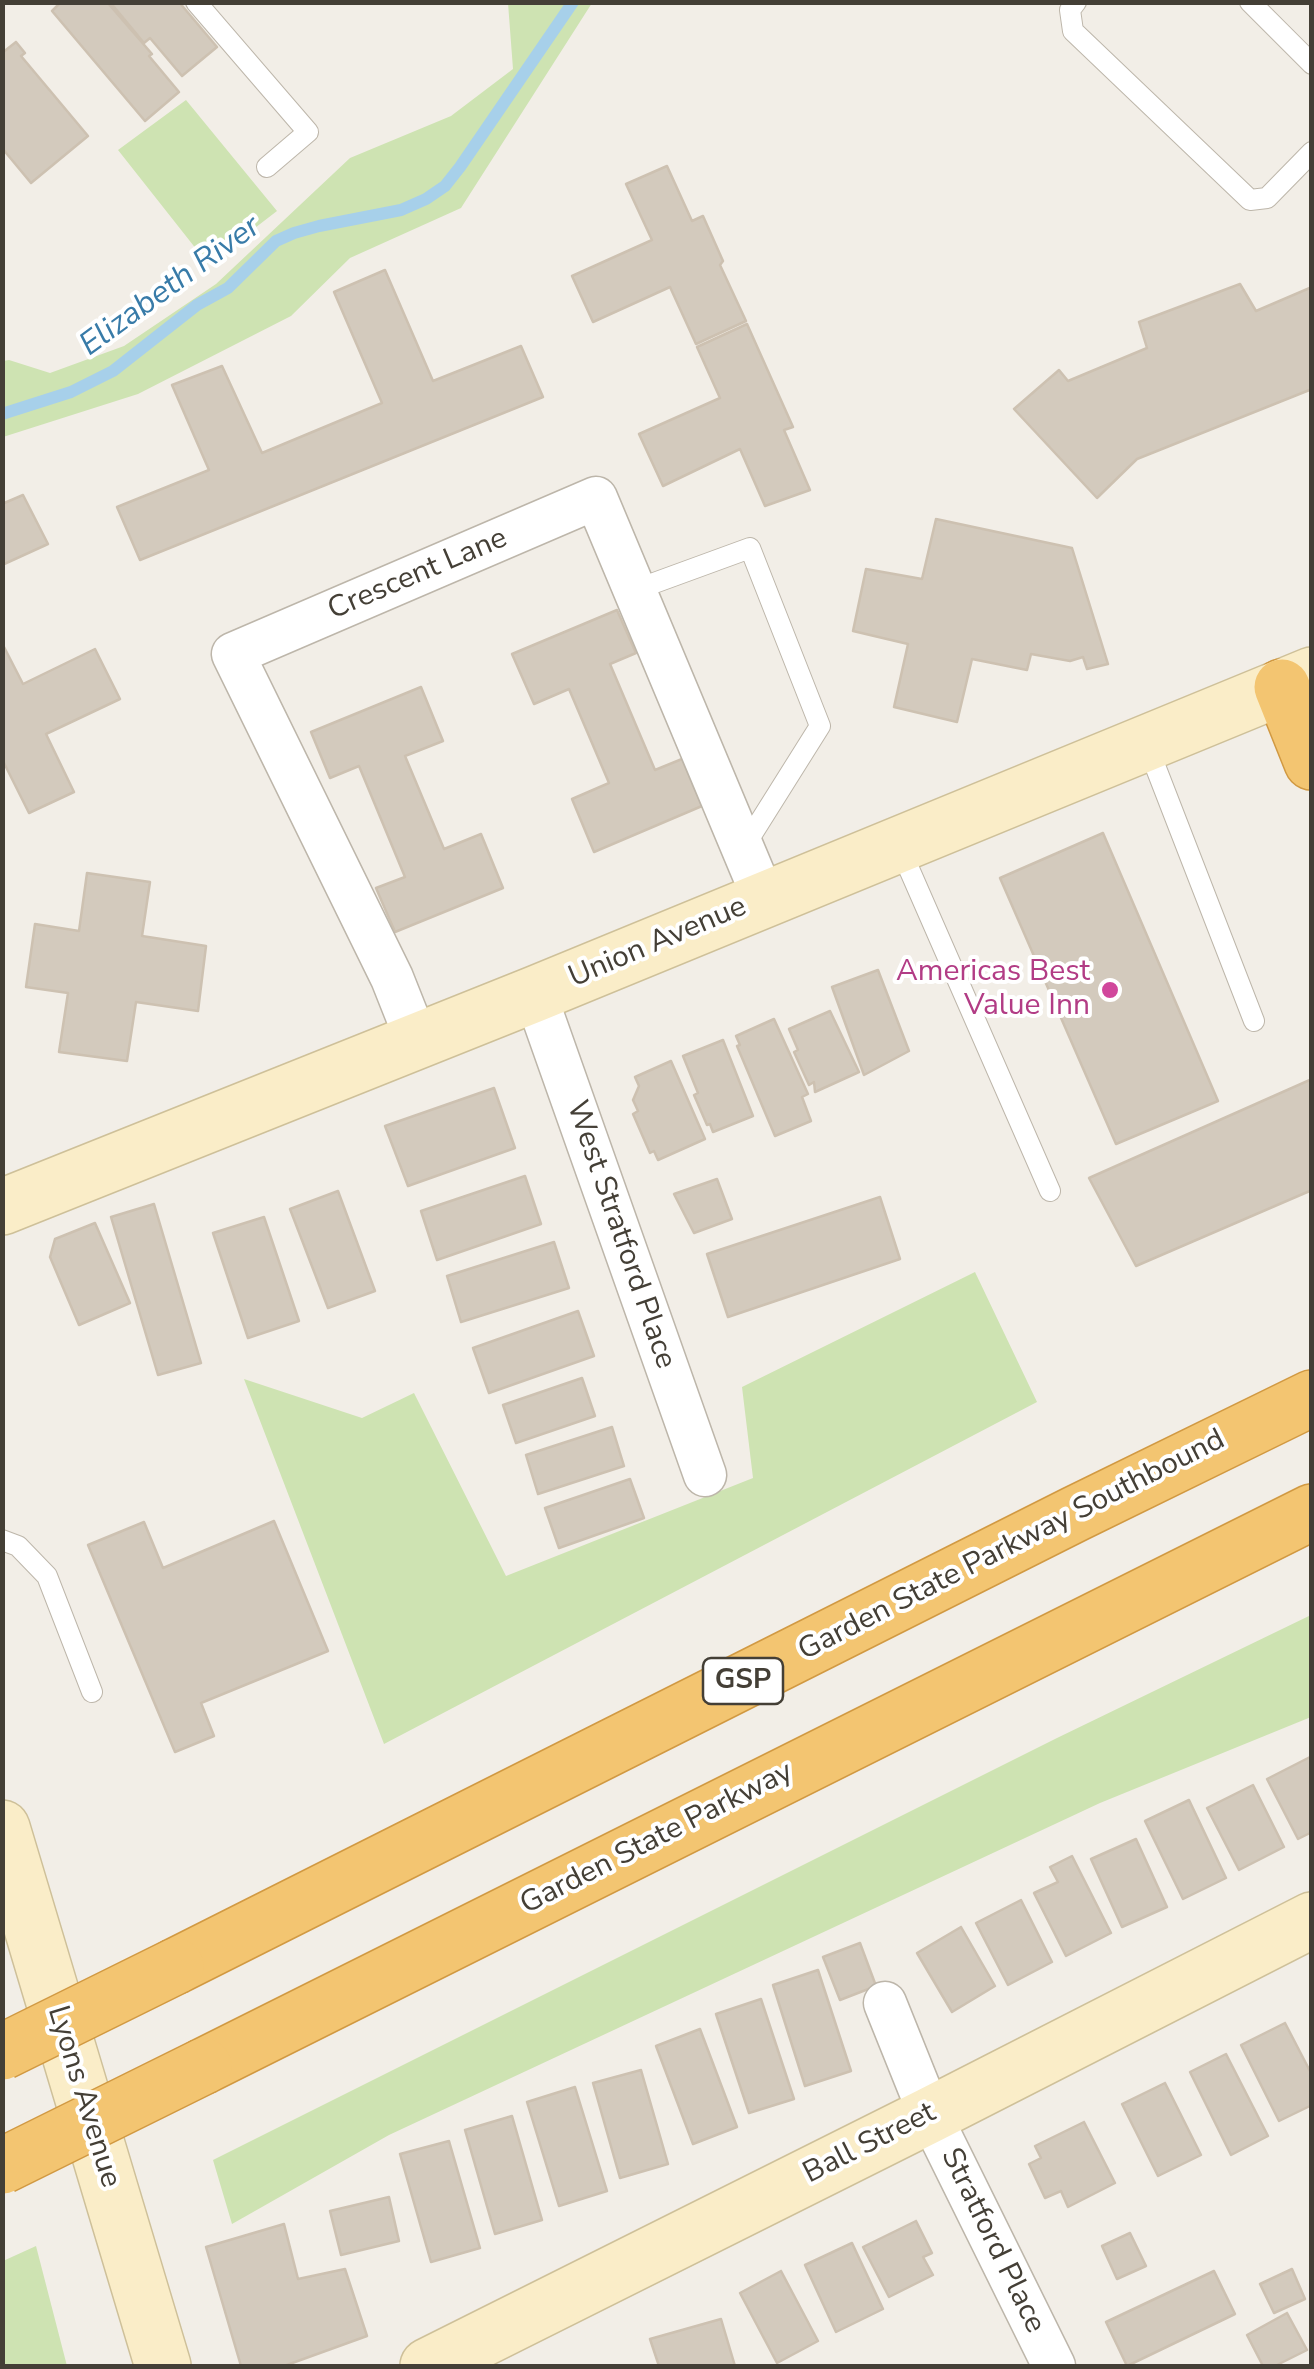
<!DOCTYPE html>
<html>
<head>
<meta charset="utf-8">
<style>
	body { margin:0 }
	#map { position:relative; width:1314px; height:2369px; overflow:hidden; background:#f2eee7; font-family:"Nunito Sans",sans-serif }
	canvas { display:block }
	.frame { position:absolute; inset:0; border:5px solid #443f36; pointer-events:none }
</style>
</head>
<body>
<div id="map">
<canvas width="1314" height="2369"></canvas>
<div class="frame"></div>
</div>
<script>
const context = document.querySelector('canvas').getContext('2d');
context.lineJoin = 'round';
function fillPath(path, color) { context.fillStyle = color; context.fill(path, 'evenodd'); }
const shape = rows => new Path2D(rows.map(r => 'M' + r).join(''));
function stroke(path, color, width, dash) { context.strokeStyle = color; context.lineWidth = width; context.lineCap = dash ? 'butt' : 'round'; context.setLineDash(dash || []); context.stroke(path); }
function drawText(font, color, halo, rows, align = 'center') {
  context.font = font + ' "Nunito Sans",sans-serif'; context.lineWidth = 8; context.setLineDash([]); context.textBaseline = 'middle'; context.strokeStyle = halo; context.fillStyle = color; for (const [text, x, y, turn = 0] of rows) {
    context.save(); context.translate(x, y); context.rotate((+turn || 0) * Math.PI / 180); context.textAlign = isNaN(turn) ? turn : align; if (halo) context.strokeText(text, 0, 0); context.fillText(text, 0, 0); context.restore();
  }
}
const green = shape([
	[508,3,592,3,461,208,350,258,291,316,138,394,3,437,3,361,9,360,50,373,124,346,216,284,350,158,451,116,513,69],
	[186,100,277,211,208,264,118,150],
	[975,1272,1037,1402,384,1744,244,1379,362,1418,414,1393,506,1576,753,1478,742,1387],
	[1311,1615,1311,1717,1100,1803,389,2135,232,2224,213,2160,1057,1738],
	[36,2246,67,2366,3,2366,3,2261]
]);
const stream = shape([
	[2,414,71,392,113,371,197,305,228,288,276,241,294,233,319,226,401,210,426,199,445,186,460,167,573,2]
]);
const building = shape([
	[61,2,107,2,152,54,149,56,179,92,145,121,52,11,61,2],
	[110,2,179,2,217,47,182,76,150,38,144,43,110,2],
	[16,42,25,53,21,56,88,136,31,183,2,148,2,53,16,42],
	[667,166,692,221,703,216,723,261,720,265,746,321,696,344,670,287,593,322,572,276,652,240,626,184,667,166],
	[385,270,433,381,521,346,543,397,140,560,117,507,209,470,172,385,222,366,262,453,382,403,334,292,385,270],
	[1240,284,1256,311,1312,287,1312,389,1137,459,1097,498,1014,409,1059,370,1068,381,1147,348,1139,322,1240,284],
	[747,324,793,427,784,430,810,490,765,506,740,449,663,486,639,434,720,398,697,347,747,324],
	[23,495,48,544,2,565,2,504,23,495],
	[936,519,1072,548,1108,664,1087,669,1083,657,1070,661,1031,654,1027,670,972,659,957,722,894,707,908,644,853,631,866,569,922,579,936,519],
	[617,610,636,653,610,664,655,770,682,759,702,806,594,852,572,799,609,783,569,689,534,704,512,654,617,610],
	[2,643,23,684,95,649,120,699,46,734,74,792,29,813,2,759,2,643],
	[421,687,443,741,405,756,444,849,481,834,503,888,395,932,376,888,405,877,359,766,330,778,311,732,421,687],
	[1103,833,1218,1101,1116,1144,1000,878,1103,833],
	[87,873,150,882,142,936,206,946,198,1011,136,1002,127,1061,59,1052,68,993,26,987,35,924,79,931,87,873],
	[878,970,909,1051,864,1075,832,987,878,970],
	[830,1011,859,1072,815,1092,814,1082,809,1085,794,1052,798,1050,789,1029,830,1011],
	[774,1019,808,1094,802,1097,811,1121,775,1136,737,1046,740,1045,736,1036,774,1019],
	[723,1040,753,1116,713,1132,710,1124,707,1125,694,1095,698,1093,683,1056,723,1040],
	[671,1061,705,1139,658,1160,654,1151,650,1153,633,1114,638,1111,633,1100,639,1086,635,1077,671,1061],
	[1312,1079,1312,1190,1136,1266,1089,1178,1312,1079],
	[494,1088,515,1148,408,1186,385,1126,494,1088],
	[525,1176,541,1224,437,1260,421,1211,525,1176],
	[717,1179,732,1219,694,1233,674,1194,717,1179],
	[338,1191,375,1291,328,1308,290,1209,338,1191],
	[880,1197,900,1259,728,1317,707,1254,880,1197],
	[154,1204,201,1363,158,1375,111,1217,154,1204],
	[264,1217,299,1321,248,1338,213,1233,264,1217],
	[95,1223,130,1303,79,1325,50,1257,55,1239,95,1223],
	[554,1242,569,1288,461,1322,447,1276,554,1242],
	[578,1311,594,1356,489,1393,473,1348,578,1311],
	[582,1378,595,1416,516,1443,503,1405,582,1378],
	[612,1427,624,1466,538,1494,526,1455,612,1427],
	[630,1479,644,1518,559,1548,545,1508,630,1479],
	[274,1521,328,1651,201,1703,214,1736,175,1752,88,1545,144,1522,163,1568,274,1521],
	[1312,1756,1312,1832,1298,1839,1267,1779,1312,1756],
	[1253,1785,1284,1847,1239,1870,1207,1808,1253,1785],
	[1189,1800,1226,1878,1183,1899,1145,1821,1189,1800],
	[1136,1839,1167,1907,1122,1927,1091,1859,1136,1839],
	[1072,1856,1111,1933,1066,1956,1034,1893,1058,1882,1050,1867,1072,1856],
	[1021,1900,1052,1962,1008,1985,976,1923,1021,1900],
	[961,1927,995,1986,952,2012,917,1953,961,1927],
	[860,1943,876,1986,840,2000,823,1957,860,1943],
	[818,1970,851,2071,805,2086,773,1985,818,1970],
	[761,1999,794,2099,749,2113,716,2014,761,1999],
	[1285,2023,1312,2075,1312,2105,1279,2121,1241,2045,1285,2023],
	[700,2029,737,2127,693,2144,656,2046,700,2029],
	[1226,2054,1268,2136,1231,2155,1190,2072,1226,2054],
	[641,2070,668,2164,620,2178,593,2083,641,2070],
	[1165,2083,1201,2155,1158,2176,1122,2104,1165,2083],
	[575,2087,607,2191,559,2206,527,2102,575,2087],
	[512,2116,542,2220,495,2234,465,2130,512,2116],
	[1084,2122,1115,2183,1068,2207,1061,2191,1045,2198,1029,2164,1041,2158,1035,2146,1084,2122],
	[449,2141,480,2248,431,2262,400,2154,449,2141],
	[389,2197,399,2241,341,2255,330,2211,389,2197],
	[916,2221,932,2253,923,2257,933,2275,889,2297,863,2247,916,2221],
	[284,2224,298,2279,345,2269,367,2336,284,2366,241,2366,206,2247,284,2224],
	[1130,2233,1146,2266,1117,2279,1102,2246,1130,2233],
	[852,2243,883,2309,836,2332,805,2265,852,2243],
	[1292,2269,1305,2299,1274,2313,1260,2284,1292,2269],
	[781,2271,818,2341,777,2363,740,2293,781,2271],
	[1214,2271,1235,2314,1127,2366,1106,2322,1214,2271],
	[1287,2313,1307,2350,1275,2366,1263,2366,1247,2335,1287,2313],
	[721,2319,735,2366,659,2366,650,2339,721,2319]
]);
const lane = shape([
	[196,2,308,132,267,167],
	[1076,2,1070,10,1073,31,1250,200,1267,198,1312,152],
	[1250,2,1312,64],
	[635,590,750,548,820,726,744,847],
	[1147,745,1254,1021],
	[899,846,1050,1191],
	[2,1540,18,1546,47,1576,92,1692]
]);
const street = shape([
	[535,994,705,1475],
	[417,1041,392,978,233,654,596,498,764,899],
	[885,2003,930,2115,1054,2366]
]);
const secondary = shape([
	[2,1207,535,994,1312,675],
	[2,1828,163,2366],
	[428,2366,930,2115,1312,1920]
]);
const highway = shape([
	[1282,687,1312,762],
	[176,1966,1075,1514,1312,1398],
	[204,2066,1312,1512]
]);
const highwayBridge = shape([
	[2,2052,176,1966],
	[2,2166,204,2066]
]);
const markers = [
	[1110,990,10,"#d1479c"]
];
const shields = [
	[743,1681,80]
];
const shieldNames = [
	["GSP",743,1681]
];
const streetNames = [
	["Crescent Lane",418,575,-23],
	["Union Avenue",658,943,-23],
	["West Stratford Place",620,1235,71],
	["Garden State Parkway Southbound",1012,1546,-27],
	["Garden State Parkway",657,1839,-27],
	["Lyons Avenue",83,2097,73],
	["Ball Street",870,2144,-27],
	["Stratford Place",992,2241,64]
];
const hotelNames = [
	["Americas Best",1090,973],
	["Value Inn",1090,1007]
];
const waterNames = [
	["Elizabeth River",171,287,-36]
];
fillPath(green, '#cee3b2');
stroke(stream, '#a7d0ea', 12);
fillPath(building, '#d3cabd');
stroke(building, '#cdc1b1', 2.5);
stroke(lane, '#bdb6aa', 22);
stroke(street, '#bdb6aa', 45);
stroke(secondary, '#cec099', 58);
stroke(highway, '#d19942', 58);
stroke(lane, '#fff', 20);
stroke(street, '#fff', 42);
stroke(secondary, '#faedc8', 55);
stroke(highway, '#f3c571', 55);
stroke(highwayBridge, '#d19942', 58, []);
stroke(highwayBridge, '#f3c571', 55);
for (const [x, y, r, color] of markers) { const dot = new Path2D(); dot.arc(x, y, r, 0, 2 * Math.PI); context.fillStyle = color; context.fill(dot); stroke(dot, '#fff', 4); }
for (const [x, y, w] of shields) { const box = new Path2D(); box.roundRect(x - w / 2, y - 23, w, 46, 8); context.fillStyle = '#fff'; context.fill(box); stroke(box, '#443f36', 2.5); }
drawText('bold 28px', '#443f36', null, shieldNames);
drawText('30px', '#443f36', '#fff', streetNames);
drawText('30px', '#b23c85', '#fff', hotelNames, 'right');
drawText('italic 32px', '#387ba8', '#fff', waterNames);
</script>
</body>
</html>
